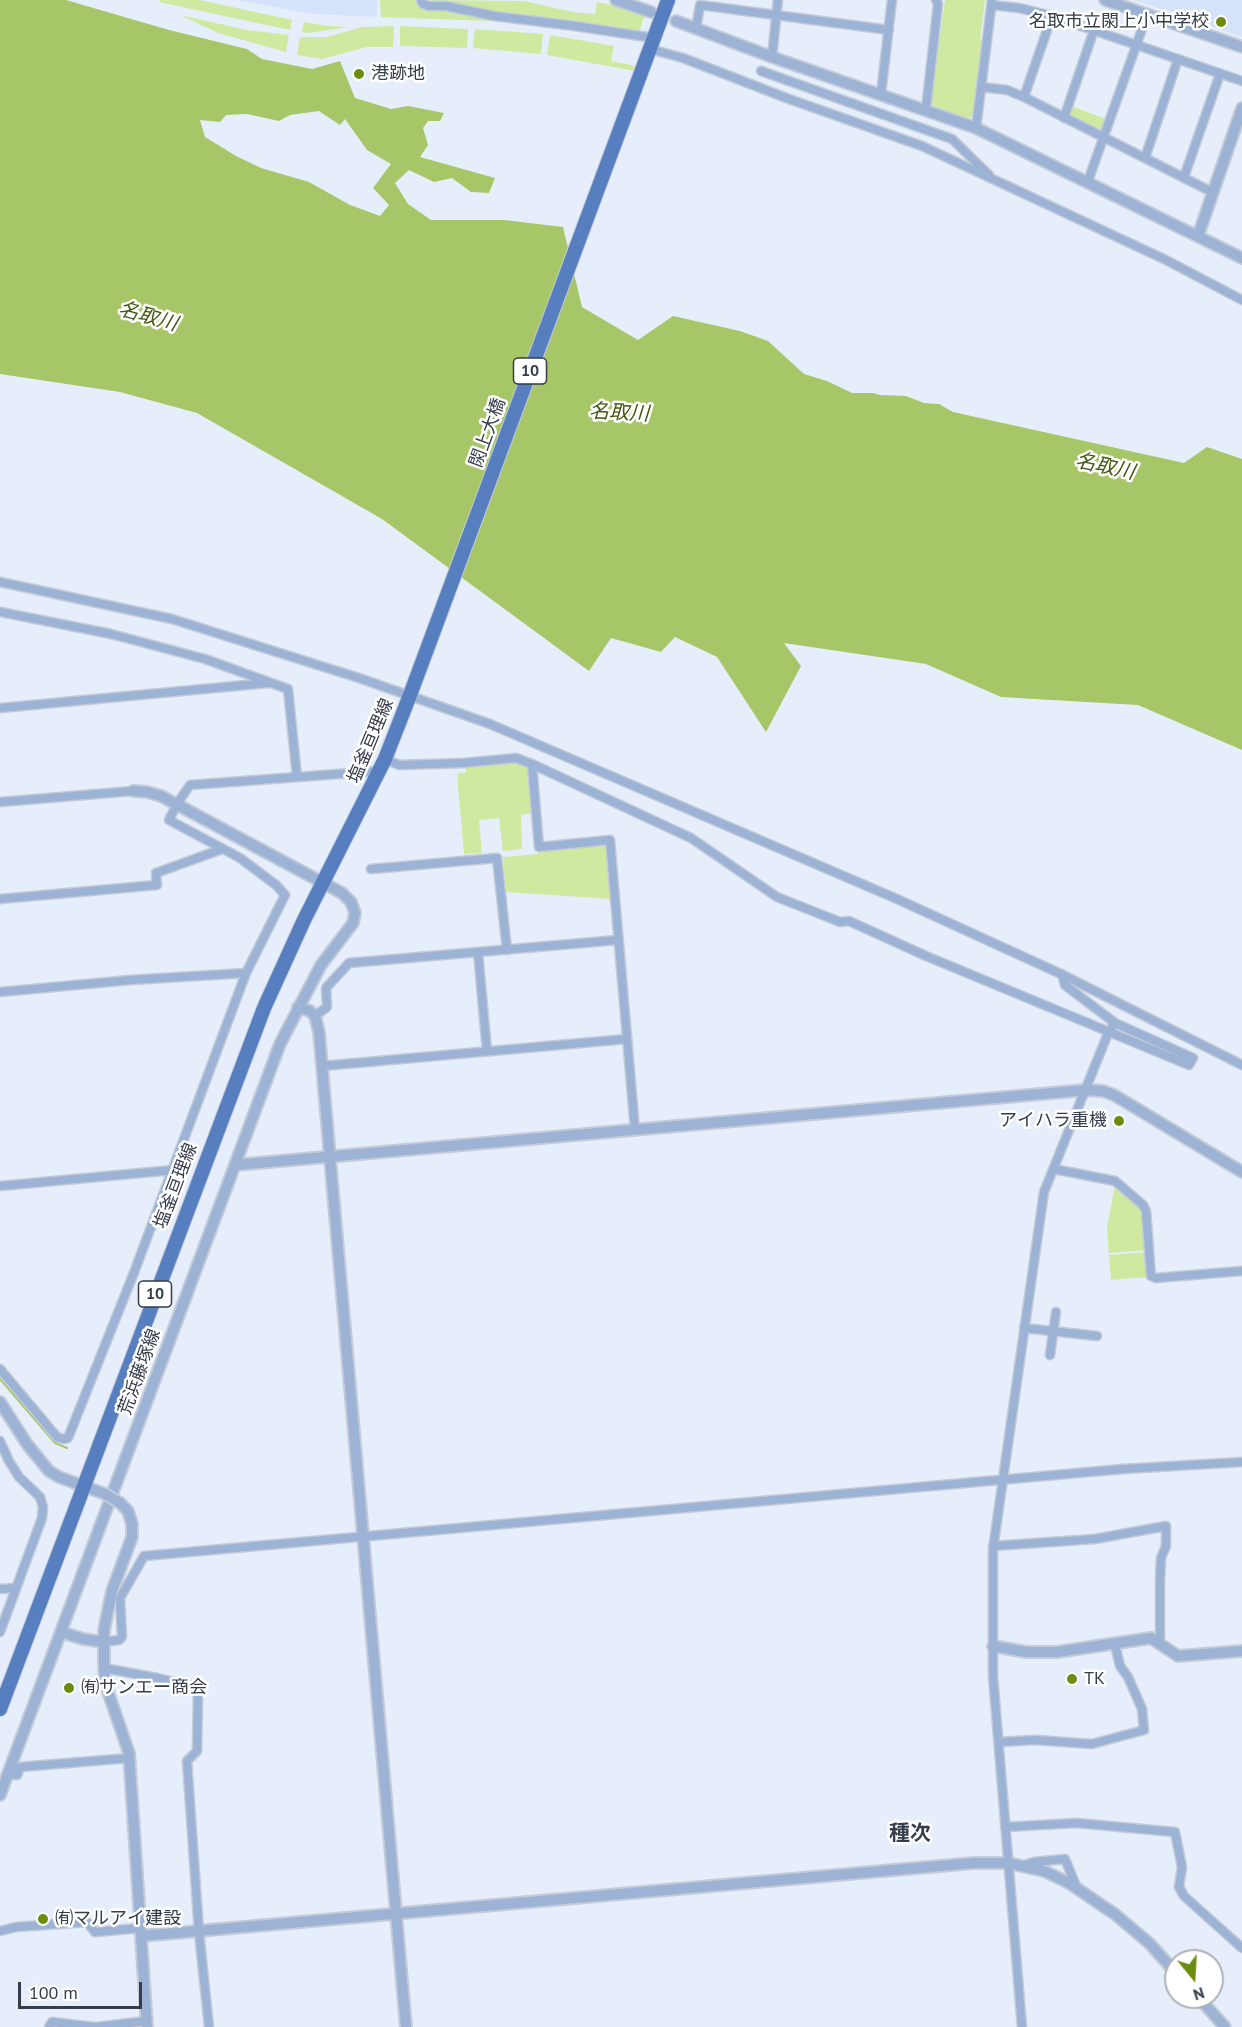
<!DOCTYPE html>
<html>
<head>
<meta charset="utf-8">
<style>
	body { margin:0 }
	#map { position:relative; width:1242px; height:2027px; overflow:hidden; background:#e6eefb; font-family:"PT Sans",sans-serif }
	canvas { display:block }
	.north { position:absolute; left:1164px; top:1949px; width:60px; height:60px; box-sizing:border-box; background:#fff; border:2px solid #aeb1b7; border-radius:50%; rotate:162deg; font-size:16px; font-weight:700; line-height:24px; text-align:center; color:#353d4a }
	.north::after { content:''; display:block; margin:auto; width:21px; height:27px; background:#6c8c0e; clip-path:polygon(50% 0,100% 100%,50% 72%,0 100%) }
	.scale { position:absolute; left:18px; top:1982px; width:124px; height:27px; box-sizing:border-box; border:3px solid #353d4a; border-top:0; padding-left:8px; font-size:18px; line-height:21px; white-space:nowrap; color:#353d4a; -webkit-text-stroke:4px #fff; paint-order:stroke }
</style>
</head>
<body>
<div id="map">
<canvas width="1242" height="2027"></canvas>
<div class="north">N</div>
<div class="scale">100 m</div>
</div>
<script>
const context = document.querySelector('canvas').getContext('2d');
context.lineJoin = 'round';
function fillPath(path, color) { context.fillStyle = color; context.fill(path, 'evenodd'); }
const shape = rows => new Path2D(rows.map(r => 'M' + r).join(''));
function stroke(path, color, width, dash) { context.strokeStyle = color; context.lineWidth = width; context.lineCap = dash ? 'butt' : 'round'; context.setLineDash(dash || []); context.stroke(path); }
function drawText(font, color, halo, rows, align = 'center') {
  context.font = font + ' "PT Sans","Noto Sans JP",sans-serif'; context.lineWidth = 5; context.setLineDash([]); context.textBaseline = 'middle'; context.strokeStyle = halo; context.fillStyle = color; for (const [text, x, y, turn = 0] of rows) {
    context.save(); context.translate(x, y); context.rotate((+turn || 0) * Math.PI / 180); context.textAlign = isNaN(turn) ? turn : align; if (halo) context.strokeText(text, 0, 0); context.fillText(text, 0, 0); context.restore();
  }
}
const built = shape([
	[238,0,377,0,377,17,312,14],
	[1134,0,1242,0,1242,37,1164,10]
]);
const green = shape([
	[160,0,200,0,292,20,290,30,159,2],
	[380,0,418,0,448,10,645,39,643,40,635,40,554,27,489,21,381,17],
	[425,0,524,1,573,12,595,14,597,2,619,6,645,15,639,32,429,3],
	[945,0,985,0,980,40,983,41,973,116,968,119,934,106,930,101,938,37,940,36],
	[180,15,247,30,289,35,286,52,218,33],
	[304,22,328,26,348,27,309,33,302,32],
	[394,26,393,47,367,47,322,59,297,55,300,37,327,37,362,27],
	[400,26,468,29,467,48,400,46],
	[475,29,543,34,541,54,473,48],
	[550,35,614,46,611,61,636,66,635,71,547,55],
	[1071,106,1106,119,1102,128,1097,130,1072,117,1069,111],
	[511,762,528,767,532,813,521,815,522,849,503,851,499,818,479,820,482,853,464,854,457,774,466,772,465,767],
	[607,845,612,899,506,892,503,857,538,854,538,851],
	[1115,1185,1143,1210,1147,1250,1109,1253,1107,1228],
	[1147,1252,1149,1277,1111,1280,1109,1255]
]);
const water = shape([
	[0,0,66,0,169,30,247,49,262,59,312,69,340,61,355,98,391,109,408,106,444,113,440,121,428,121,423,128,428,145,420,157,495,178,489,193,471,192,452,178,434,182,409,170,395,183,408,204,431,220,504,220,563,227,582,307,638,340,673,316,740,331,768,341,804,374,827,381,852,393,873,393,880,395,906,396,924,403,939,404,953,412,1184,463,1207,447,1242,459,1242,750,1138,705,1001,697,926,664,784,643,801,666,766,732,717,657,675,637,661,652,611,638,589,671,382,519,197,413,120,392,0,374],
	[319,111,340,125,345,119,367,150,391,164,373,188,389,205,380,216,350,205,309,182,261,168,236,156,205,137,200,120,220,122,226,115,247,114,279,121,290,115]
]);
const stream = shape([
	[0,1379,55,1443,67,1448]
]);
const minor = shape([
	[421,0,423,4,429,6,446,6,494,16,575,26,654,38],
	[991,5,1019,8,1052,16,1242,81],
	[696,29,700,5,889,30],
	[650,49,683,58,789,99,922,146,1166,260,1242,300],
	[772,57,778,0],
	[761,71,952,139,989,175],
	[981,87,1007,90,1024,97,1212,192],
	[881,94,892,0],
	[1024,97,1052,16],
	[926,109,938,4,936,0],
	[1064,118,1094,30],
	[976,128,992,0],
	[1145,158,1178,59],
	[1184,177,1220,74],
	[1088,181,1147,15],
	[0,582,172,619,359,678,490,724,897,899,1061,974,1242,1065],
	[0,612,111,634,145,643,205,659,288,689,297,777],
	[0,708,268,683],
	[385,759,399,765,463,763,516,758,532,764,539,847,610,840,635,1130],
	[532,764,691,838,777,897,840,922,849,921,926,956,1189,1065,1193,1058,1115,1023],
	[0,802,133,791],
	[371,869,497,858,507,950],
	[0,899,157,885,156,873,222,849],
	[478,952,487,1051],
	[0,992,130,980,246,973,285,895,276,885,240,858,169,820,177,804,190,785,379,771],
	[315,1016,327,1007,326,988,349,963,618,940],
	[322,1066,627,1039],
	[1054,1169,1115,1181,1143,1205,1146,1211,1151,1276,1156,1278,1242,1271],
	[0,1186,173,1170],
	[1024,1328,1097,1336],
	[1050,1355,1056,1312],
	[0,1369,57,1437,63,1439,68,1438,135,1270,246,973],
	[0,1441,9,1461,19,1477,40,1497,43,1507,42,1518,0,1632],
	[993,1546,1095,1539,1166,1526,1166,1546,1161,1558,1160,1580,1160,1643],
	[0,1589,16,1588],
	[104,1642,119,1640,122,1637,120,1598,144,1556,1123,1469,1242,1462],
	[104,1668,157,1678,191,1686,198,1692,197,1751,187,1761,199,1932,209,2027],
	[999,1742,1035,1740,1092,1744,1144,1730,1142,1709,1128,1677,1120,1666,1115,1645],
	[7,1774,17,1775,20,1767,130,1758],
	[1005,1827,1076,1823,1175,1832,1182,1867,1179,1887,1184,1896,1242,1948],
	[1022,1866,1034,1862,1065,1859,1077,1888],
	[0,1931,16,1927,87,1922,95,1932,140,1928],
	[49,2027,52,2022,94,2027],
	[97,2027,146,2021],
	[1022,2027,993,1676,993,1549,1044,1192,1109,1031,1115,1023,1065,985,1062,974]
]);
const tertiary = shape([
	[616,0,651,12],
	[1105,0,1242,47],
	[676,21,772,57,976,128,1242,258],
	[1198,236,1242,108],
	[298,1007,310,1011,315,1016,319,1032,406,2027],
	[235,1165,1086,1090,1103,1091,1114,1095,1242,1172],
	[0,1402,27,1444,49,1471,59,1477,105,1494],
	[120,1503,128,1511,132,1524,132,1537,112,1591,104,1630,104,1668,106,1686,129,1753,147,2027],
	[61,1632,83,1639,104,1642],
	[993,1646,1026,1652,1057,1652,1151,1638,1178,1656,1242,1651],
	[0,1795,280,1044,321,965,353,923,355,913,351,902,342,893,161,796,147,792,133,791],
	[141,1936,974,1863,1008,1863,1044,1871,1069,1883,1116,1915,1150,1944,1176,1973],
	[1198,1997,1225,2027]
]);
const primary = shape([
	[0,1709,264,1008,304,920,385,759,410,695,668,0]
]);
const tertiaryBridge = shape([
	[105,1494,120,1503]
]);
const markers = [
	[1221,22,6,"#6c8c0e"],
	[359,74,6,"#6c8c0e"],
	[1119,1121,6,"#6c8c0e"],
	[1072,1679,6,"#6c8c0e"],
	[69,1688,6,"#6c8c0e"],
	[43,1919,6,"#6c8c0e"]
];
const shields = [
	[530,371,33],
	[155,1294,33]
];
const shieldNames = [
	["10",530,371],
	["10",155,1294]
];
const poiNames = [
	["名取市立閖上小中学校",1209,22,"right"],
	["港跡地",371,74],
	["アイハラ重機",1107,1121,"right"],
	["TK",1084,1679],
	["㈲サンエー商会",81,1688],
	["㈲マルアイ建設",55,1919]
];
const streetNames = [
	["閖上大橋",488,433,-70],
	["塩釜亘理線",371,741,-67],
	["塩釜亘理線",176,1186,-69],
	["荒浜藤塚線",140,1372,-70]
];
const waterNames = [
	["名取川",148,317,16],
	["名取川",619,413,3],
	["名取川",1105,467,12]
];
const quarterNames = [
	["種次",910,1834]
];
fillPath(built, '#d4e3f9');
fillPath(green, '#cfe9a0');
fillPath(water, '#a7c668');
stroke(stream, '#a7c668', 2);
stroke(minor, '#c3cbd8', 11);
stroke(tertiary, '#c3cbd8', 14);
stroke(primary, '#c3cbd8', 16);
stroke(minor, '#9cb3d6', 8);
stroke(tertiary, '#9cb3d6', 10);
stroke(primary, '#577fbf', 14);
stroke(tertiaryBridge, '#c3cbd8', 14, []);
stroke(tertiaryBridge, '#9cb3d6', 10);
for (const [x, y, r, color] of markers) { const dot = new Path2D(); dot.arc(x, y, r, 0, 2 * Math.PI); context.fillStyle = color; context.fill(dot); stroke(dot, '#fff', 2); }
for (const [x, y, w] of shields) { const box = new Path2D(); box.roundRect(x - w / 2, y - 13, w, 26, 4.5); context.fillStyle = '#fff'; context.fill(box); stroke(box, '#353d4a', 1.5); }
drawText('bold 16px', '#353d4a', null, shieldNames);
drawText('18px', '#353d4a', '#fff', poiNames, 'left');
drawText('18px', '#353d4a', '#fff', streetNames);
drawText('italic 20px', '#445815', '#fff', waterNames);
drawText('bold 21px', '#353d4a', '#fff', quarterNames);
</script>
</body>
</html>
